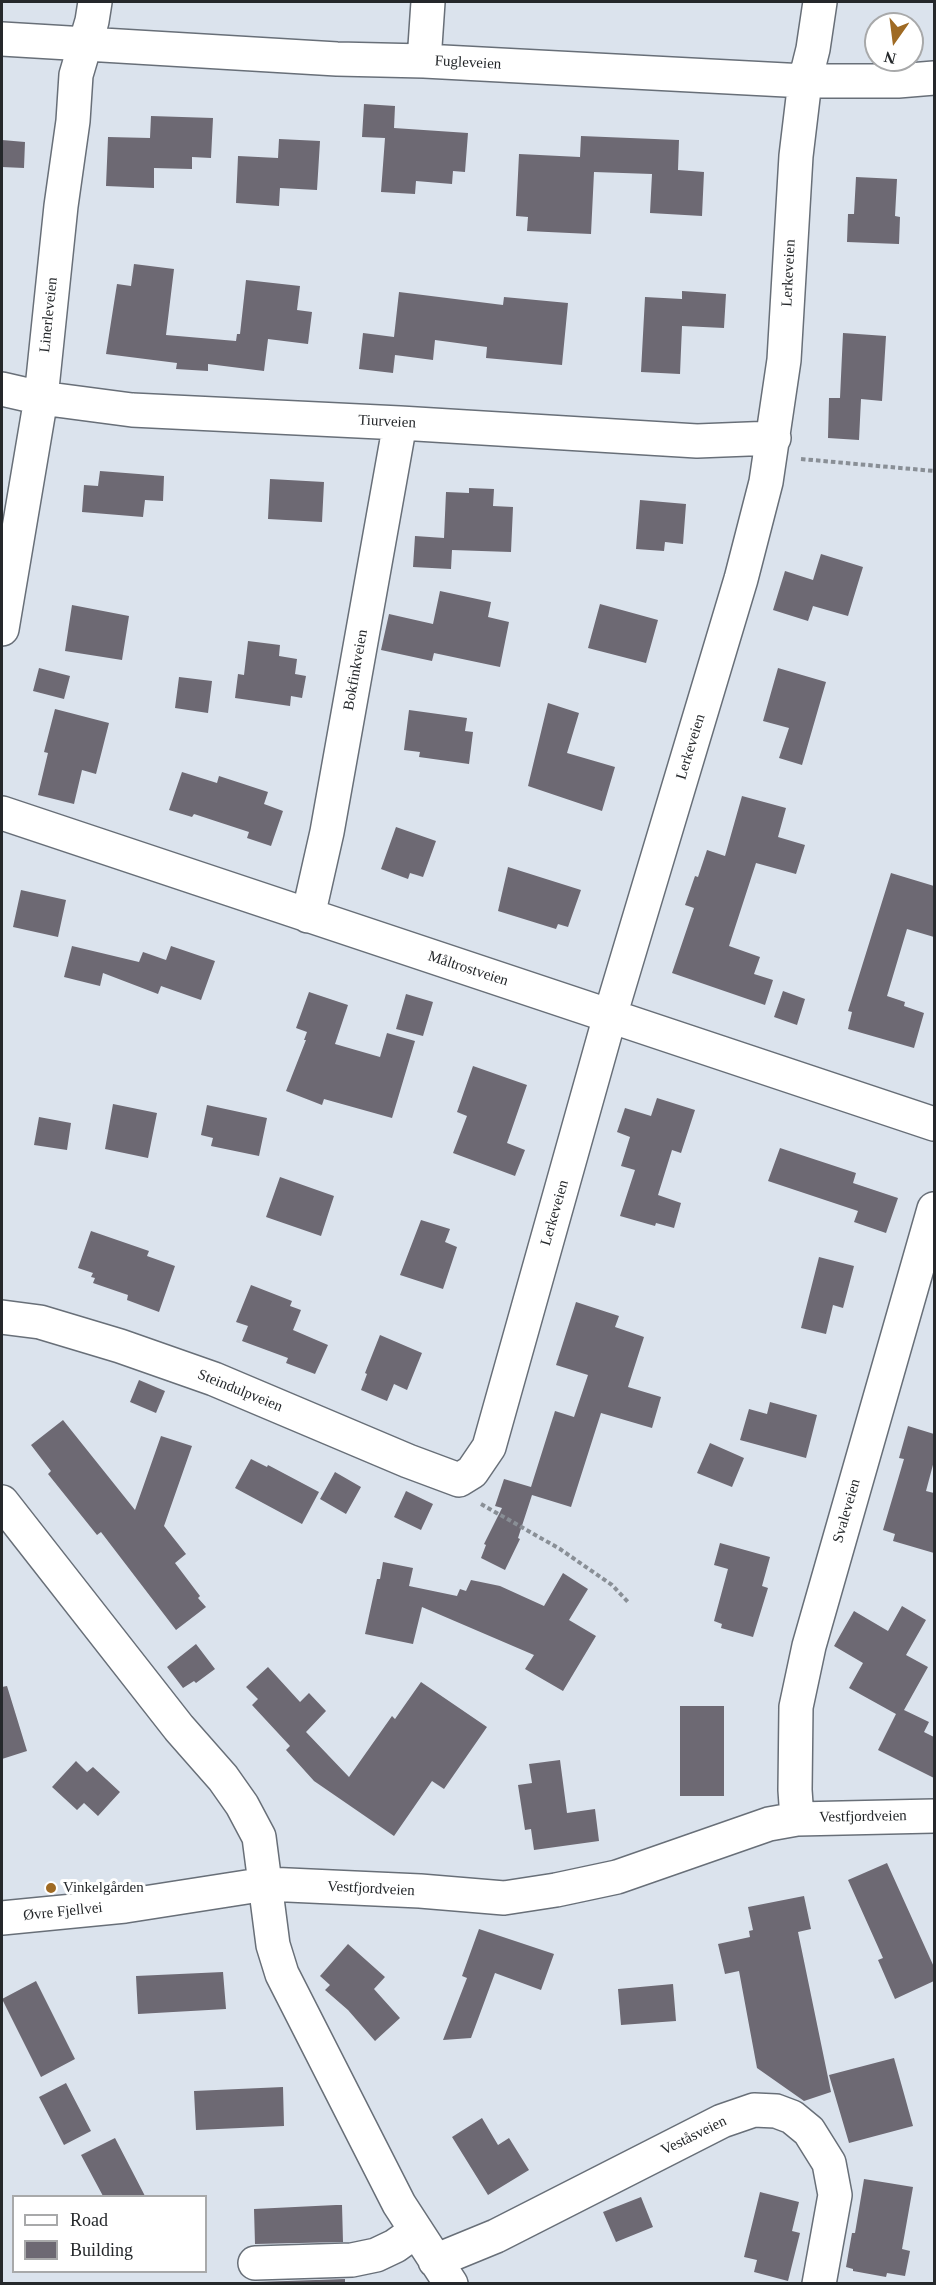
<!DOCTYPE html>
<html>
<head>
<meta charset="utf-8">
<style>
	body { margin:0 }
	#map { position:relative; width:936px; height:2285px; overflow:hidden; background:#dbe3ed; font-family:Georgia,serif }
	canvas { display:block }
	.frame { position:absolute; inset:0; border:3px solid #25282b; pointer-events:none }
	.legend { position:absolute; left:12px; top:2195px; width:195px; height:78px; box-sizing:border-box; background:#fff; border:2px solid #a8a9aa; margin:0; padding:8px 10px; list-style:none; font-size:18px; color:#25282b }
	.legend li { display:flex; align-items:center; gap:12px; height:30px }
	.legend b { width:30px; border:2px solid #a8a9aa }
	.north { position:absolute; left:864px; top:12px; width:60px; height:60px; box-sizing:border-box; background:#fff; border:2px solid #a8a9aa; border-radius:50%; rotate:194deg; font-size:16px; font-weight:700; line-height:24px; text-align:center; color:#25282b }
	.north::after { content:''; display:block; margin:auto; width:21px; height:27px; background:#9f6a23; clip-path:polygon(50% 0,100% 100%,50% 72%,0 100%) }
</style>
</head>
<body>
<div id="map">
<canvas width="936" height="2285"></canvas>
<div class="frame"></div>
<ul class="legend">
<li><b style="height:8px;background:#fff"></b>Road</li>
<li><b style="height:16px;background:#6d6973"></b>Building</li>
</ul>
<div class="north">N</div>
</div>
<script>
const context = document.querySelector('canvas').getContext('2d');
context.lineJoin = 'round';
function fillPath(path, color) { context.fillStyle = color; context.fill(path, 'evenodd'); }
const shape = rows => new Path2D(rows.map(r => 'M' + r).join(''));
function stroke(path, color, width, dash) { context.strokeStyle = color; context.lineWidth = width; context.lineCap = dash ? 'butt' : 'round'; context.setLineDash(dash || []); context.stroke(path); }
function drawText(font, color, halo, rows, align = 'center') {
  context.font = font + ' Georgia,serif'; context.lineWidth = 6; context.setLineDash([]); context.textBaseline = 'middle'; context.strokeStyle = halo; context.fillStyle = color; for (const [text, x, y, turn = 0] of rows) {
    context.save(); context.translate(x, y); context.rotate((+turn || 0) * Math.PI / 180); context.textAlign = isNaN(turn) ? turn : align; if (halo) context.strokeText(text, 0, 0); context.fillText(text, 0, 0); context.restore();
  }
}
const building = shape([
	[364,104,395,106,394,128,468,133,465,172,453,171,452,184,416,181,415,194,381,192,385,138,362,137],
	[151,116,213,118,211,158,192,157,192,169,154,168,154,188,106,186,108,137,150,138],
	[581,136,679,140,678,170,704,172,702,216,650,213,652,174,594,172,591,234,527,231,528,217,516,216,519,154,580,157],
	[279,139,320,141,317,190,280,188,279,206,236,203,238,156,278,158],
	[2,140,25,142,24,168,2,167],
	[856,177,897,179,895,216,900,217,899,244,847,242,848,214,854,214],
	[134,264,174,269,166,335,236,341,237,334,240,334,246,280,300,286,297,310,312,312,308,344,268,339,264,371,208,364,208,371,176,369,177,363,106,354,117,284,131,286],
	[682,291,726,294,724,328,682,326,680,374,641,372,645,297,682,299],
	[399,292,503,305,504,297,568,303,562,365,486,358,487,347,435,340,433,360,395,355,393,373,359,369,363,333,394,337],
	[843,333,886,336,882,401,861,399,859,440,828,438,829,398,840,398],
	[100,471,164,476,163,501,145,500,143,517,82,512,84,485,98,486],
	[270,479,324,482,322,522,268,519],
	[469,488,494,489,493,506,513,507,511,552,452,550,451,569,413,567,415,536,444,538,446,492,469,493],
	[640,500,686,504,683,544,665,542,664,551,636,549],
	[821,554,863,567,848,616,813,606,808,621,773,610,785,571,813,580],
	[440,591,491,602,488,617,509,622,500,667,434,653,432,661,381,650,389,614,433,624],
	[600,604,658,620,646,663,588,648],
	[72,605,129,616,122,660,65,651],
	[248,641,280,645,279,656,297,659,295,674,306,676,302,698,291,696,290,706,235,698,238,674,244,675],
	[39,668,70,676,64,699,33,691],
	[778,668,826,682,802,765,779,758,789,728,763,721],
	[179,677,212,681,208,713,175,708],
	[548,703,579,713,567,753,615,767,602,811,528,786],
	[55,709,109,723,96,774,82,770,74,804,38,795,48,753,44,752],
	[409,710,467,718,465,731,473,732,469,764,419,757,420,752,404,750],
	[182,772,217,783,219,776,268,792,264,804,283,811,271,846,247,838,249,832,194,814,192,817,169,810],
	[742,796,786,808,778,837,805,845,796,874,756,863,729,946,760,957,754,974,773,980,765,1005,672,973,694,908,685,905,695,876,698,877,707,850,725,856],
	[396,827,436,841,423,877,410,873,408,879,381,869],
	[508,867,581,890,568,927,558,924,556,929,498,911],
	[891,873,934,886,934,937,907,929,887,996,905,1002,904,1006,924,1013,914,1048,848,1029,852,1012,848,1011],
	[21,890,66,900,58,937,13,927],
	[72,946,139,962,143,952,166,960,171,946,215,961,201,1000,161,986,158,994,103,973,100,986,64,977],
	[783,991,805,999,797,1025,774,1017],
	[309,992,348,1005,335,1044,380,1057,387,1033,415,1041,392,1118,324,1099,322,1105,286,1091,306,1040,304,1040,307,1032,296,1028],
	[406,994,433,1002,423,1036,396,1029],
	[473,1066,527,1085,507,1143,525,1150,515,1176,453,1153,467,1116,457,1112],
	[657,1098,695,1110,681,1153,672,1150,658,1195,681,1203,674,1228,656,1223,655,1226,620,1216,635,1170,621,1166,630,1137,617,1132,625,1108,651,1116],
	[113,1104,157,1113,148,1158,105,1149],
	[207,1105,267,1118,259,1156,211,1146,213,1138,201,1135],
	[39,1117,71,1123,67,1150,34,1145],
	[780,1148,856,1173,853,1183,898,1198,886,1233,854,1222,858,1211,768,1181],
	[280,1177,334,1196,321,1236,266,1217],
	[421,1220,450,1229,445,1242,457,1247,443,1289,400,1275],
	[91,1231,149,1251,147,1256,175,1266,159,1312,127,1300,128,1295,93,1283,95,1278,91,1277,93,1273,78,1268],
	[819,1257,854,1266,843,1308,833,1305,826,1334,801,1328],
	[251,1285,292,1301,290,1306,301,1310,293,1330,328,1345,315,1374,286,1363,288,1358,242,1341,248,1326,236,1322],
	[576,1302,619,1316,615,1327,644,1337,628,1387,661,1397,652,1428,601,1413,571,1507,532,1495,518,1538,520,1539,505,1570,481,1558,486,1545,484,1544,502,1508,495,1506,504,1479,531,1487,555,1411,574,1417,588,1375,556,1365],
	[380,1335,422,1353,407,1390,394,1384,387,1401,361,1390,367,1374,365,1373],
	[139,1380,165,1391,156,1413,130,1402],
	[770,1402,817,1415,806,1458,740,1440,749,1409,767,1414],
	[63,1420,135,1510,161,1436,192,1446,164,1526,186,1554,175,1563,200,1596,198,1598,206,1607,176,1630,101,1532,97,1535,48,1474,51,1471,31,1445],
	[908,1426,934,1434,934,1461,926,1491,934,1493,934,1553,893,1541,895,1534,883,1530,904,1459,899,1458],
	[710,1443,744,1458,732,1487,697,1473],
	[251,1459,267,1467,268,1465,319,1492,302,1524,235,1488],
	[335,1472,361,1487,346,1514,320,1499],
	[406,1491,433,1504,421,1530,394,1517],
	[720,1543,770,1557,762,1586,768,1588,753,1637,721,1628,722,1624,714,1621,728,1569,714,1565],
	[383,1562,413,1568,409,1586,457,1596,460,1589,466,1591,471,1580,500,1586,544,1606,563,1573,588,1589,569,1620,596,1636,563,1691,525,1669,534,1655,422,1607,413,1644,365,1634,377,1579,380,1579],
	[902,1606,926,1620,906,1655,928,1667,904,1710,929,1722,924,1732,934,1737,934,1778,878,1750,896,1714,849,1688,863,1663,834,1646,854,1611,888,1631],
	[196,1644,215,1669,196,1683,194,1681,183,1688,167,1667],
	[268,1667,300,1702,309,1693,326,1711,306,1732,349,1777,392,1716,395,1719,421,1682,487,1727,444,1789,432,1781,394,1836,314,1781,286,1750,290,1746,252,1705,258,1699,246,1687],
	[7,1686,27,1751,2,1759,2,1687],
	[680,1706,724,1706,724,1796,680,1796],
	[560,1760,567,1813,595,1809,599,1841,534,1850,531,1829,525,1830,518,1785,532,1783,529,1764],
	[76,1761,87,1772,93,1767,120,1792,98,1816,84,1803,77,1810,52,1787],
	[887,1863,934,1967,934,1981,895,1999,878,1960,883,1958,848,1880],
	[804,1896,811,1929,798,1932,831,2092,804,2101,757,2068,739,1971,725,1974,718,1944,750,1937,749,1931,753,1930,748,1907],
	[479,1929,554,1954,541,1990,495,1973,471,2038,443,2040,467,1978,462,1976],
	[348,1944,385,1977,374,1989,400,2018,375,2041,348,2010,325,1990,330,1985,320,1976],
	[223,1972,226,2009,138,2014,136,1976],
	[36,1981,75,2059,41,2077,2,1999],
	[673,1984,676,2021,621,2025,618,1989],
	[894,2058,913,2126,849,2143,829,2075],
	[66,2083,91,2131,64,2145,39,2097],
	[283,2087,284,2126,196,2130,194,2091],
	[482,2118,498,2145,509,2138,529,2170,488,2195,452,2137],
	[115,2138,145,2196,103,2196,81,2155],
	[864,2179,913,2187,902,2249,910,2251,905,2276,887,2273,886,2277,853,2271,853,2269,846,2267,852,2233,855,2233],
	[760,2192,799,2202,792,2231,800,2233,788,2281,754,2272,757,2260,744,2257],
	[641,2197,653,2227,616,2242,603,2212],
	[336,2205,342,2205,343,2242,255,2244,254,2209],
	[345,2279,345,2283,257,2283,257,2282]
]);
const path = shape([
	[801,459,934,471],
	[481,1504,560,1549,612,1585,628,1602]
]);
const minor = shape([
	[2,39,337,59,424,61,805,81,898,81,934,78],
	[424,61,428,2],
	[2,389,41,398,132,410,400,423,697,441,774,438],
	[2,629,41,398,61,206,73,121,76,75,92,21,95,2],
	[2,813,934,1124],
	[308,916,327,832,400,423],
	[2,1317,40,1322,120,1346,214,1379,408,1461,459,1480,472,1472,489,1447,610,1016,741,579,766,482,784,360,796,156,805,81,813,49,820,2],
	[2,1502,179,1728,223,1778,242,1805,259,1837,273,1945,282,1974,399,2204,451,2284],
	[797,1819,795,1790,796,1707,809,1646,934,1209],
	[2,1918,125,1906,266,1884,420,1891,504,1898,556,1890,617,1877,769,1824,797,1819,934,1816],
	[435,2261,496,2236,722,2121,754,2110,776,2111,792,2117,809,2131,829,2163,835,2195,819,2284],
	[255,2263,352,2260,376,2255,395,2246,416,2231]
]);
const markers = [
	[51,1888,6,"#9f6a23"]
];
const streetNames = [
	["Fugleveien",468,63,3],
	["Lerkeveien",789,273,-87],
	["Linerleveien",49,315,-84],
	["Tiurveien",387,422,3],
	["Bokfinkveien",356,670,-80],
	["Lerkeveien",691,747,-73],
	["Måltrostveien",468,969,18],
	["Lerkeveien",555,1213,-74],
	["Steindulpveien",240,1391,22],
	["Svaleveien",847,1511,-74],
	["Vestfjordveien",863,1817,-1],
	["Vestfjordveien",371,1889,3],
	["Øvre Fjellvei",63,1912,-6],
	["Veståsveien",694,2136,-26]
];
const poiNames = [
	["Vinkelgården",63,1888]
];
fillPath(building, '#6d6973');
stroke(minor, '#686f78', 36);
stroke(path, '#898f96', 4, [4.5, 3]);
stroke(minor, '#fff', 33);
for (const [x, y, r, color] of markers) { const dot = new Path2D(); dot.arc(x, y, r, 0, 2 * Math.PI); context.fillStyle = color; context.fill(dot); stroke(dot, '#fff', 2); }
drawText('15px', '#25282b', '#fff', streetNames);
drawText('15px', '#25282b', '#fff', poiNames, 'left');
</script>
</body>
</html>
